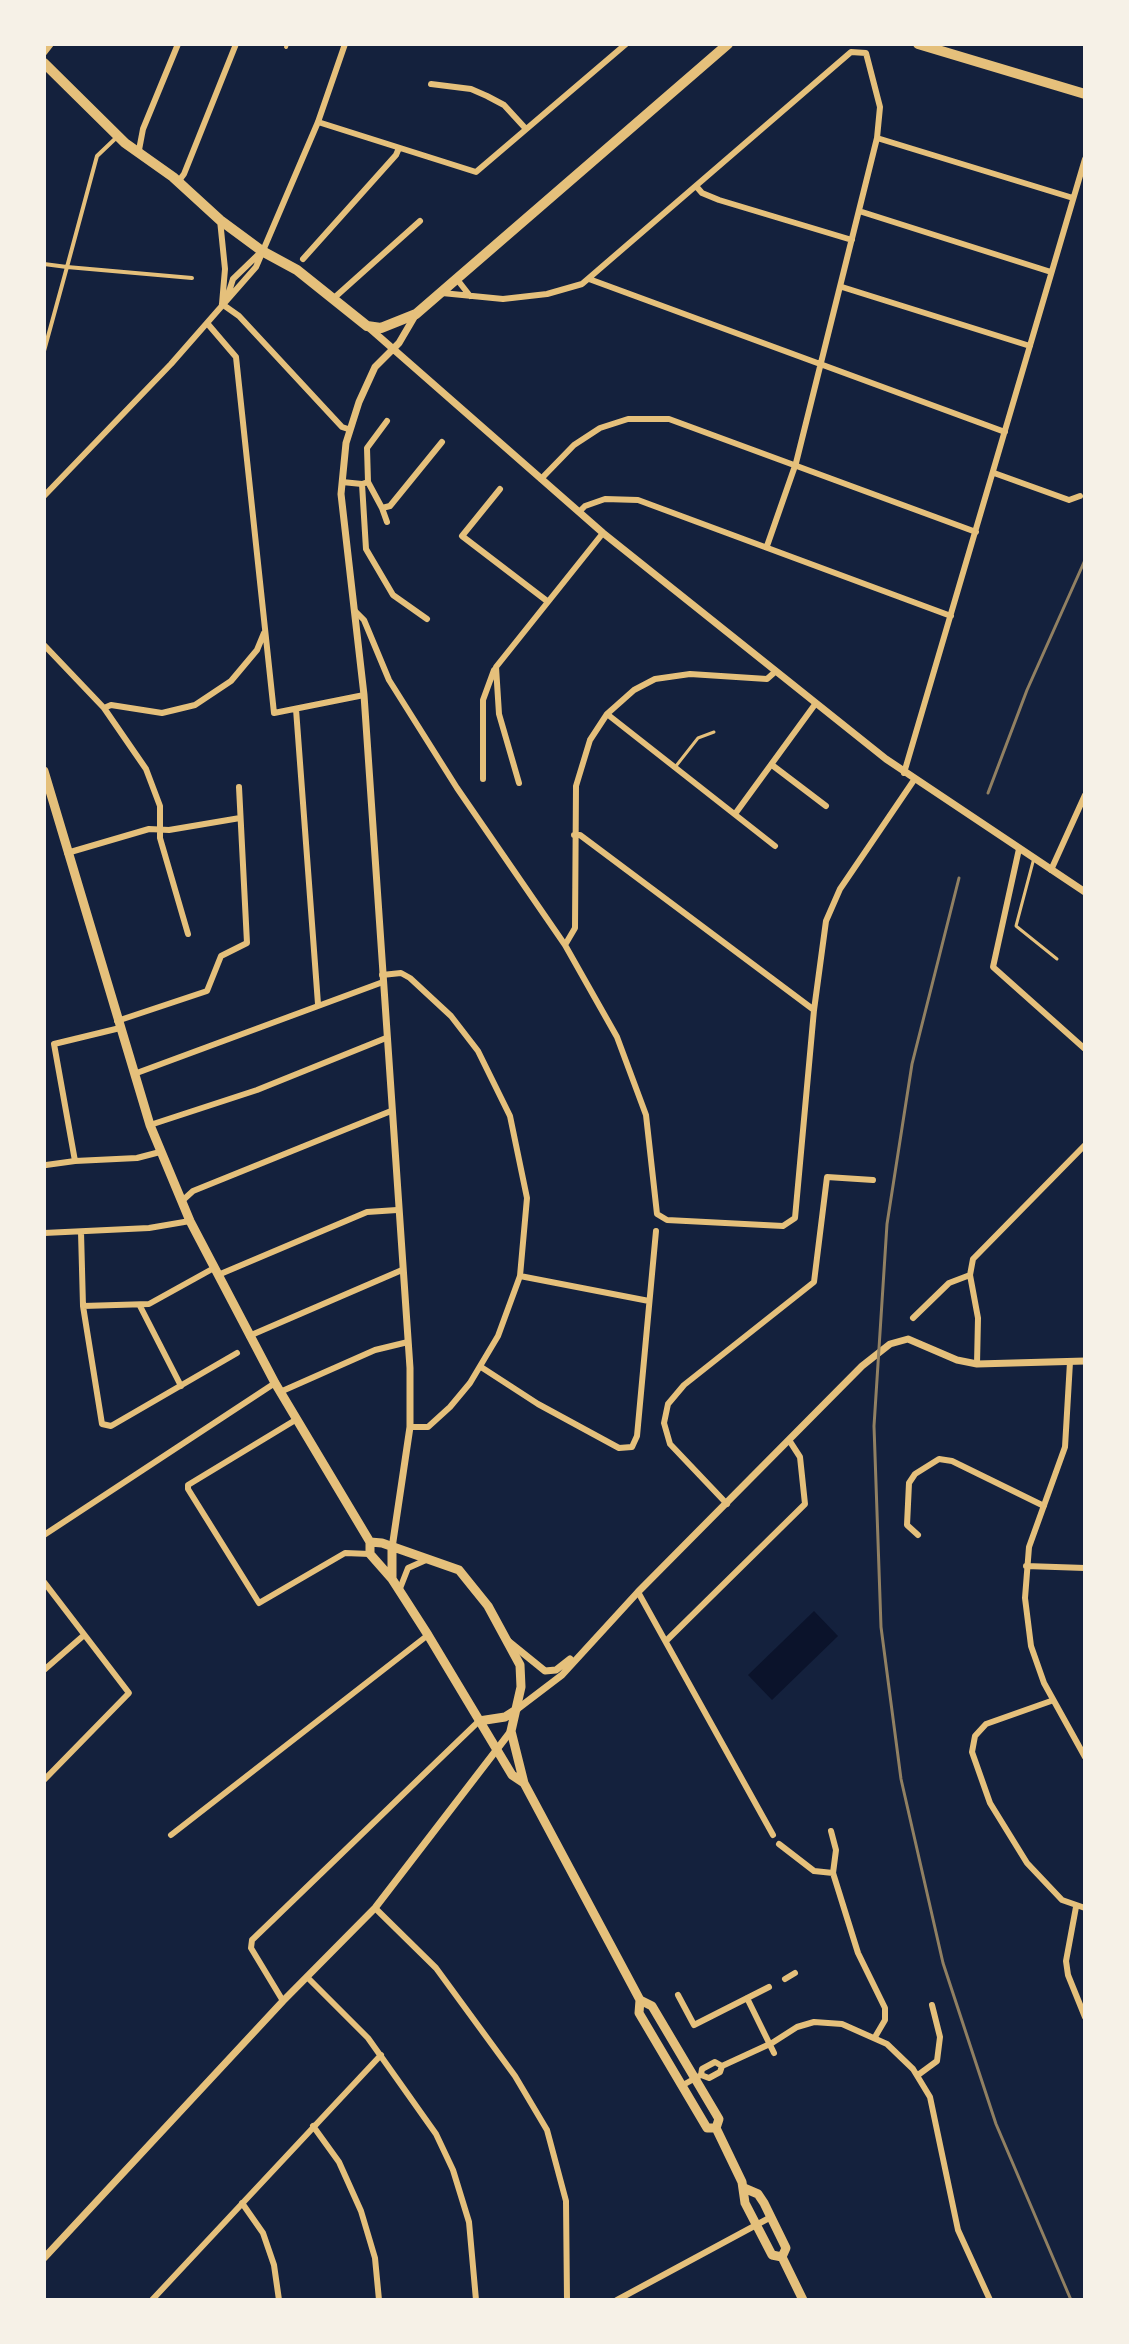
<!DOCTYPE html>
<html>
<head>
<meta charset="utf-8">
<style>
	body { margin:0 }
	#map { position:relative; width:1129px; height:2344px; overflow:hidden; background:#14213d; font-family:"Open Sans",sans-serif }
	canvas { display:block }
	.frame { position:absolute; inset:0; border:46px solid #f6f1e7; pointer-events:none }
</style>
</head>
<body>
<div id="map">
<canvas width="1129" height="2344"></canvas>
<div class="frame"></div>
</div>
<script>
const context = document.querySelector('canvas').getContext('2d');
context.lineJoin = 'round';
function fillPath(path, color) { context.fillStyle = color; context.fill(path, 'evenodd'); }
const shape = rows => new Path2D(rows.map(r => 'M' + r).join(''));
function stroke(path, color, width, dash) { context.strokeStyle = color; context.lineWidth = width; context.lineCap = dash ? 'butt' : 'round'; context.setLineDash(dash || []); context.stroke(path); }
const water = shape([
	[814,1611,838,1636,772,1700,748,1675]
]);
const service = shape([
	[676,766,698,738,714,732],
	[1034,858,1016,926,1057,959]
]);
const pedestrian = shape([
	[286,47,287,44],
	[44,264,67,267,97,156,117,137],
	[44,351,67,267,192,278]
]);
const minor = shape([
	[44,53,51,44],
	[431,84,471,89,487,96,504,105,526,129],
	[318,122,476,172,626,44],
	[877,138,1073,198],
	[139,150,143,129,178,44],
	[178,182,184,174,236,44],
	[696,186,702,193,719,200,852,240],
	[859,211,1051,272],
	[220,220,225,269,222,304],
	[303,259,396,155,399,148],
	[456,278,470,296],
	[589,279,1005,432],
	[842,287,1030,346],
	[442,293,503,299,547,294,582,284,851,52,866,53,880,107,877,138,796,463,767,546],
	[227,298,233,279,262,251],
	[334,298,420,221],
	[222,304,239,316,342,427,348,429],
	[207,323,236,357,274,713,364,695],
	[387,421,367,448,368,482,382,508,390,506,442,442],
	[994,473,1069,500,1080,496],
	[541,479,574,445,600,428,628,419,669,419,976,532],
	[342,482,362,484],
	[368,482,362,484,366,549,393,595,427,619],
	[500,489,462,536,547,601],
	[44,496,171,364,256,267,318,122,345,44],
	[382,508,387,522],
	[579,512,585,506,605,499,638,500,951,616],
	[355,611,364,620,389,680,457,788,565,945,617,1037,646,1115,657,1214,667,1220,783,1226,795,1218,814,1010,826,921,840,889,914,780],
	[44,645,104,708,146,769,160,806,160,838,188,934],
	[104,708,111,705,162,713,195,705,231,681,257,650,264,633],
	[296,709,318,1004],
	[607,714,775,846],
	[772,765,826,806],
	[904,773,1085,159],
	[483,779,483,700,494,670],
	[519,783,499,714,496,667,603,533],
	[735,814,816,703],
	[574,835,580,835,814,1010],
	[1019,849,993,967,1085,1049],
	[67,853,149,829,169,830,240,818],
	[1051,870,1085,795],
	[565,945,575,928,576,786,590,740,607,714,634,690,655,679,690,674,767,679,776,671],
	[382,975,401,973,410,978,451,1016,478,1051,510,1116,527,1198,520,1276,498,1336,470,1383,450,1407,428,1427,410,1427],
	[117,1021,207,991,221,956,247,943,239,787],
	[120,1028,54,1044,75,1161,137,1158,160,1152],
	[134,1074,383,982],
	[150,1125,257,1090,386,1038],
	[46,1165,75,1161],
	[182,1201,193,1191,391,1111],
	[81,1232,83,1306,102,1424,111,1426,237,1353],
	[44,1233,149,1228,190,1221],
	[218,1275,367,1212,397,1210],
	[970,1275,978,1318,977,1364],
	[520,1276,649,1301],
	[83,1306,149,1304,214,1268],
	[140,1306,181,1386],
	[913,1318,949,1283,970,1275,973,1259,1085,1145],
	[249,1336,402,1270],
	[1070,1362,1065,1447,1029,1547,1025,1598,1031,1646,1044,1683,1085,1757],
	[481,1367,538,1404,619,1448,632,1447,637,1436,656,1231],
	[280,1392,375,1350,408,1342],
	[297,1419,188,1485,188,1489,259,1603,345,1553,370,1554],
	[727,1504,670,1444,664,1423,668,1404,684,1385,814,1282,827,1177,873,1180],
	[44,1535,275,1383],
	[918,1535,907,1525,909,1483,915,1474,939,1459,952,1461,1044,1506],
	[1026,1566,1085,1568],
	[44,1582,129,1693,44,1780],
	[399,1591,408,1568,426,1560],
	[638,1592,773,1835],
	[666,1641,805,1504,800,1457,789,1440],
	[44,1670,83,1636],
	[1051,1701,986,1724,975,1736,972,1752,990,1803,1027,1863,1062,1900,1085,1908],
	[831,1831,836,1850,833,1873],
	[171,1835,428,1635],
	[779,1844,814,1871,833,1873,858,1953,885,2008,885,2020,875,2037],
	[1076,1907,1066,1961,1068,1975,1085,2017],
	[375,1908,436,1968,515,2076,547,2130,566,2201,567,2300],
	[307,1977,368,2038,436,2134,453,2170,469,2222,476,2300],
	[785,1979,795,1973],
	[678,1995,694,2025,769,1987],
	[747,1998,774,2053],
	[283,2001,251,1948,252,1940,479,1721],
	[701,2075,702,2069,715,2062,722,2066,772,2043,797,2027,814,2022,842,2024,887,2044,913,2069,930,2097,958,2230,990,2300],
	[918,2075,937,2061,940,2037,932,2005],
	[683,2085,701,2075,709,2078,720,2072,722,2066],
	[313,2126,339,2162,361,2211,375,2258,379,2300],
	[242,2203,263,2233,274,2265,279,2300],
	[152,2300,381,2055],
	[617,2300,771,2217]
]);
const tertiary = shape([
	[367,326,603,533,886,759,1085,892],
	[392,1548,410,1427,410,1368,364,695,341,494,346,443,359,402,375,367,399,343,416,314],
	[508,1641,545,1671,556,1670,570,1659],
	[516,1710,562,1675,638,1592,862,1366,890,1344,908,1339,957,1360,977,1364,1085,1361],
	[44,2258,283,2001,375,1908,511,1731]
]);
const primary = shape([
	[44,771,150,1125,190,1221,275,1383,370,1542,370,1554,392,1579,428,1635,512,1775,524,1783],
	[370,1542,382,1543,459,1570,488,1606,520,1665,521,1687,511,1731,524,1783,640,2000,639,2013,707,2128,716,2128],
	[392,1579,392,1548],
	[479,1721,505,1717,516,1710],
	[640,2000,652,2006,719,2119,716,2128,742,2182,745,2203,772,2255,782,2257],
	[744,2188,758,2194,764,2203,786,2248,782,2257,803,2300]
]);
const trunk = shape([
	[918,44,1085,94],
	[44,63,125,143,173,177,220,220,262,251,297,270,367,326,381,328,416,314,728,44]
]);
const rail = shape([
	[988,793,1027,690,1085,560],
	[959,878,912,1064,887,1224,874,1426,881,1627,901,1779,943,1963,996,2124,1071,2300]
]);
fillPath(water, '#0b132b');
stroke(service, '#e5c07b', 3);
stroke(pedestrian, '#e5c07b', 4);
stroke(minor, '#e5c07b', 6);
stroke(tertiary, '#e5c07b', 7);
stroke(primary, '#e5c07b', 9);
stroke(trunk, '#e5c07b', 10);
stroke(rail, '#918062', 3);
</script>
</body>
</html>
